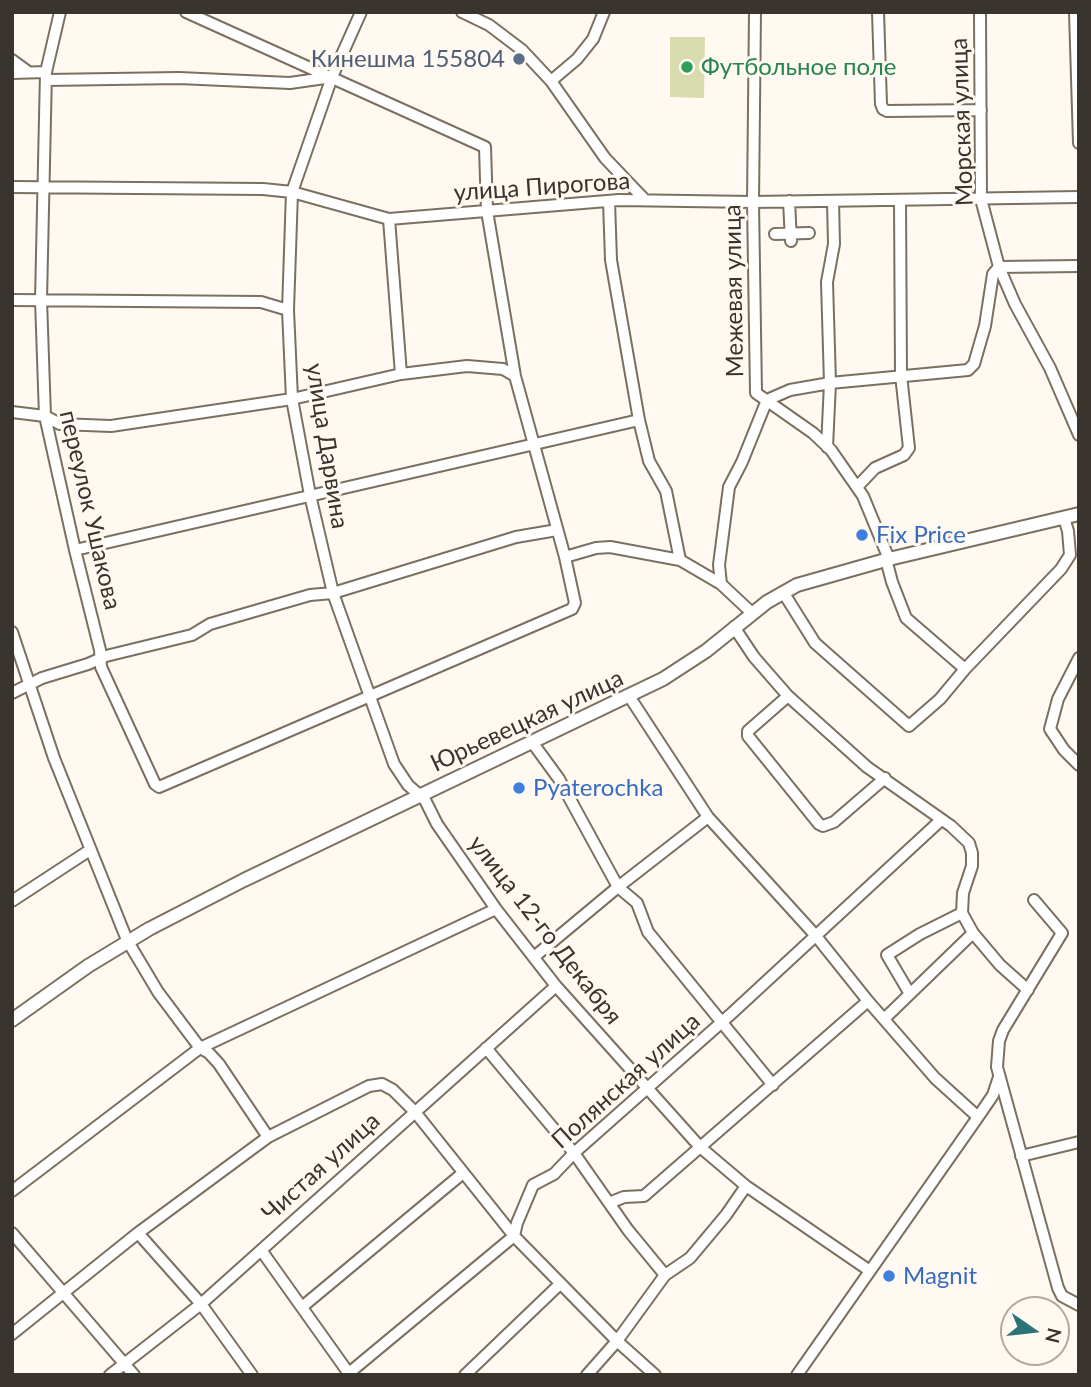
<!DOCTYPE html>
<html>
<head>
<meta charset="utf-8">
<style>
	body { margin:0 }
	#map { position:relative; width:1091px; height:1387px; overflow:hidden; background:#fff9f2; font-family:Lato,sans-serif }
	canvas { display:block }
	.frame { position:absolute; inset:0; border:14px solid #39342d; pointer-events:none }
	.north { position:absolute; left:1000px; top:1296px; width:70px; height:70px; box-sizing:border-box; background:#fff9f2; border:2px solid #b0aaa3; border-radius:50%; rotate:104deg; font-size:19px; font-weight:700; line-height:28px; text-align:center; color:#39342d }
	.north::after { content:''; display:block; margin:auto; width:24px; height:32px; background:#297379; clip-path:polygon(50% 0,100% 100%,50% 72%,0 100%) }
</style>
</head>
<body>
<div id="map">
<canvas width="1091" height="1387"></canvas>
<div class="frame"></div>
<div class="north">N</div>
</div>
<script>
const context = document.querySelector('canvas').getContext('2d');
context.lineJoin = 'round';
function fillPath(path, color) { context.fillStyle = color; context.fill(path, 'evenodd'); }
const shape = rows => new Path2D(rows.map(r => 'M' + r).join(''));
function stroke(path, color, width, dash) { context.strokeStyle = color; context.lineWidth = width; context.lineCap = dash ? 'butt' : 'round'; context.setLineDash(dash || []); context.stroke(path); }
function drawText(font, color, halo, rows, align = 'center') {
  context.font = font + ' Lato,sans-serif'; context.lineWidth = 6; context.setLineDash([]); context.textBaseline = 'middle'; context.strokeStyle = halo; context.fillStyle = color; for (const [text, x, y, turn = 0] of rows) {
    context.save(); context.translate(x, y); context.rotate((+turn || 0) * Math.PI / 180); context.textAlign = isNaN(turn) ? turn : align; if (halo) context.strokeText(text, 0, 0); context.fillText(text, 0, 0); context.restore();
  }
}
const green = shape([
	[670,37,705,37,704,98,670,97]
]);
const minor = shape([
	[60,12,46,72,41,300,45,416,75,550,100,650,101,667,155,784,159,787,572,609,575,603,565,557,515,376,487,211,485,147,186,12],
	[361,12,332,77,292,192,288,310,292,399,310,495,333,593,394,764,408,785,425,800,437,824,496,909,556,986,700,1147,746,1186,870,1271],
	[462,12,489,25,522,50,551,81,605,158,645,200],
	[755,12,753,202,756,393,813,433,831,450,863,496,889,559],
	[878,12,881,104,883,109,887,111,981,110],
	[980,12,981,199,999,267,1015,304,1050,368,1079,435],
	[1075,12,1079,143],
	[12,60,27,71],
	[12,73,46,72],
	[46,80,179,78,290,83,332,77],
	[551,81,577,59,593,39,604,12],
	[12,187,263,189,292,192,389,219,619,200,753,202,1079,197],
	[609,201,611,260,639,420,649,461,666,491,680,560],
	[789,201,791,241],
	[389,219,401,374],
	[775,234,809,233],
	[999,267,1079,266],
	[12,300,261,302,288,310],
	[12,412,45,416,60,424,111,426,292,399,401,374,467,366,503,369,515,376],
	[827,447,830,383,827,282,834,244,833,201],
	[857,487,875,468,904,455,909,448,901,375,900,200],
	[75,550,639,420],
	[565,557,596,548,610,547,680,560,721,584,752,613],
	[886,559,892,582,906,618,965,669],
	[721,584,719,565,729,487,742,462,767,400,790,390,830,383,968,370,974,364,985,326,993,274,999,267],
	[783,592,815,643,909,726,940,699,965,669,1061,569,1070,555,1068,531,1064,518],
	[734,627,754,657,788,696,867,767,951,826,969,843,972,853,972,866,963,893,962,913,973,933,1000,965,1028,990],
	[12,632,54,758,127,940,158,992,200,1048,209,1053,219,1064,268,1137],
	[1079,658,1058,699,1050,729,1064,750,1079,765],
	[12,693,42,678,88,664,106,656,192,635,210,624,310,595,333,593,516,537,557,530],
	[629,696,708,817,816,936,868,1001,935,1078,978,1117],
	[788,696,748,731,748,736,819,824,823,826,834,822,885,778],
	[532,742,559,779,618,887,637,903,648,932,773,1085],
	[1034,900,1062,933,1003,1030,999,1041,997,1067,1058,1288,1062,1296,1079,1305],
	[12,901,90,850],
	[534,957,618,887,708,817],
	[910,994,887,955,920,934,962,913],
	[884,1019,973,933],
	[486,1048,574,1153,628,1230,665,1275],
	[1021,1156,1079,1142],
	[12,1191,200,1048,496,909],
	[609,1203,624,1197,644,1196,868,1001],
	[12,1233,134,1375],
	[138,1233,201,1304,252,1375],
	[261,1250,350,1375],
	[302,1307,463,1173],
	[12,1334,138,1233,268,1137,369,1086,382,1084,393,1090,415,1112,514,1236,617,1341,655,1375],
	[349,1373,514,1236,517,1223,533,1185,554,1174,574,1153,731,1014,941,820],
	[110,1375,201,1304,556,986],
	[465,1375,560,1284],
	[587,1375,617,1341,665,1275,690,1258,726,1215,746,1186],
	[797,1375,978,1117,993,1095,999,1077]
]);
const major = shape([
	[12,1020,88,966,149,929,244,880,663,679,706,651,767,602,797,585,889,559,1079,514]
]);
const markers = [
	[519,59,7,"#5c6f8a"],
	[687,67,7,"#2e9e5b"],
	[862,535,7,"#3f7fe0"],
	[519,788,7,"#3f7fe0"],
	[889,1276,7,"#3f7fe0"]
];
const serviceNames = [
	["Кинешма 155804",505,59]
];
const leisureNames = [
	["Футбольное поле",701,67]
];
const streetNames = [
	["Морская улица",962,122,-92],
	["улица Пирогова",542,187,-4],
	["Межевая улица",734,291,-91],
	["улица Дарвина",327,446,81],
	["переулок Ушакова",90,510,77],
	["Юрьевецкая улица",527,721,-25],
	["улица 12-го Декабря",545,930,52],
	["Полянская улица",626,1081,-42],
	["Чистая улица",321,1167,-42]
];
const shopNames = [
	["Fix Price",876,535],
	["Pyaterochka",533,788],
	["Magnit",903,1276]
];
fillPath(green, '#d8dcac');
stroke(minor, '#7b7060', 14);
stroke(major, '#7b7060', 16);
stroke(minor, '#fff', 10);
stroke(major, '#fff', 12);
for (const [x, y, r, color] of markers) { const dot = new Path2D(); dot.arc(x, y, r, 0, 2 * Math.PI); context.fillStyle = color; context.fill(dot); stroke(dot, '#fff9f2', 2.5); }
drawText('24px', '#4e5e75', '#fff9f2', serviceNames, 'right');
drawText('24px', '#27864d', '#fff9f2', leisureNames, 'left');
drawText('24px', '#39342d', '#fff9f2', streetNames);
drawText('24px', '#366cbe', '#fff9f2', shopNames, 'left');
</script>
</body>
</html>
